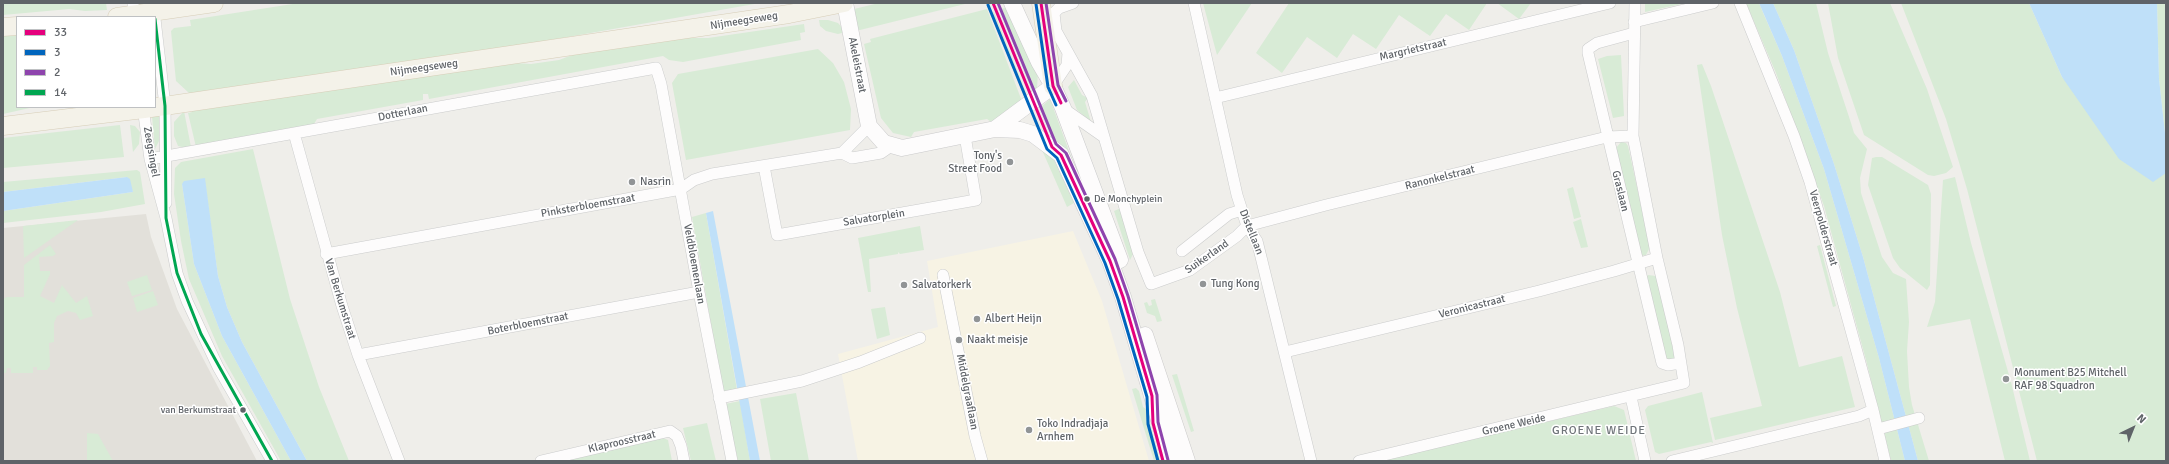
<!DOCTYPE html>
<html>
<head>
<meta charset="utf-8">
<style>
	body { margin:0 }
	#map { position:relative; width:2169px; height:464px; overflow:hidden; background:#efeeea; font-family:Signika,sans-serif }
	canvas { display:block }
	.frame { position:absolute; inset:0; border:4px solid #5f6368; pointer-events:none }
	.legend { position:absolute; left:16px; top:16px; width:140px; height:92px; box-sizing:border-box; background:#fff; border:1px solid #bfc1c3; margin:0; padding:5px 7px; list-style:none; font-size:12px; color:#5f6368 }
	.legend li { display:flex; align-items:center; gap:8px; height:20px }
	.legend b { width:20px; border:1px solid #bfc1c3 }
	.north { position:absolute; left:2113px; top:408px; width:40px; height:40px; -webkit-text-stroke:3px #fff; paint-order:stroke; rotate:43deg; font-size:11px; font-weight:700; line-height:16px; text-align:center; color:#5f6368 }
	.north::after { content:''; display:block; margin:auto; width:14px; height:18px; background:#5f6368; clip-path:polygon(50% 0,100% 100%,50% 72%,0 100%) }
</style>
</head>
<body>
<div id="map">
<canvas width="2169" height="464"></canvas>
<div class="frame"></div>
<ul class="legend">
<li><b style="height:5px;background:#e5007d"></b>33</li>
<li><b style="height:5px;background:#0065bd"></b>3</li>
<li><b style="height:5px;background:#8e44ad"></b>2</li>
<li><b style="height:5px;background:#00a651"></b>14</li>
</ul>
<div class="north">N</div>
</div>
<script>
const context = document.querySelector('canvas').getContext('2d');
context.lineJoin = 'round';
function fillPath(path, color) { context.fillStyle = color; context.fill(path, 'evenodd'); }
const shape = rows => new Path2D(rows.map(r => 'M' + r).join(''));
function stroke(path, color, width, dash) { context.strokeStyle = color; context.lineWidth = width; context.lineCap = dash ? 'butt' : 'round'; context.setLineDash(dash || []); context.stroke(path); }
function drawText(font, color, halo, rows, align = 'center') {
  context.font = font + ' Signika,sans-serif'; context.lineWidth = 3; context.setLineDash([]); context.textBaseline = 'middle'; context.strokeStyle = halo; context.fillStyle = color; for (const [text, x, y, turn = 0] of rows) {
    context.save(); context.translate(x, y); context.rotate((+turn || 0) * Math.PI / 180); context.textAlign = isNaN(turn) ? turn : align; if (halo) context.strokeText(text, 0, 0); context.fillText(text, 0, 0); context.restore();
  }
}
const commercial = shape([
	[1073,231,1102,301,1149,461,858,461,838,354,938,327,927,261]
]);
const education = shape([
	[146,214,151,237,177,309,257,461,3,461,3,228]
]);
const green = shape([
	[3,3,106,3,107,10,85,11,69,9,3,15],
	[299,3,760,3,534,43,190,95,189,93,176,81,171,31,174,28,191,26,190,20],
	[879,3,969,3,856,31,854,9],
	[1203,3,1252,3,1217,55],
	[1289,3,1487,3,1469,30,1446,14,1430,36,1399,15,1376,49,1353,34,1337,58,1307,37,1282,73,1256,53],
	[1497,3,1531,3,1519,19],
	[1645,3,1686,3,1645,12],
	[1746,3,1759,3,1764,15,1782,56,1824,169,1879,358,1905,461,1891,461,1866,360,1824,206,1776,73],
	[1773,3,1816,3,1828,53,1851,123,1854,133,1867,149,1860,178,1861,193,1882,257,1893,273,1906,279,1909,322,1907,351,1909,387,1912,405,1929,461,1918,461,1863,257,1834,164,1794,50],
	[1828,3,1890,3,1927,89,1953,167,1946,173,1934,176,1928,175,1864,135,1838,58],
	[1901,3,2029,3,2062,77,2166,173,2166,171,2166,461,2037,461,1967,189,1946,119],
	[2157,3,2166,3,2166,142,2159,79],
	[1010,7,1038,70,1037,90,1033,94,1000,9],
	[987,9,1023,104,991,122,987,119,914,132,911,137,893,133,881,118,864,44,871,42,870,39],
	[994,12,1028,98,1026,101,992,13],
	[819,20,828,20,838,23,846,32,838,34,826,31,820,26],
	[804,24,805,32,800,33,801,40,683,62,669,60,663,56,429,99,428,94,423,94,423,100,317,119,314,124,196,147,188,113,192,112,192,108,515,63,531,64,559,60,575,54,678,38,708,38],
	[17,34,17,107,34,107,3,114,3,35],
	[818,49,833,63,844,82,851,109,850,130,686,160,672,83,678,74],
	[1621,55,1624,116,1613,118,1598,59,1607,56],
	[1702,64,1711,86,1780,292,1799,367,1842,356,1855,407,1715,440,1710,418,1762,406,1737,308,1722,235,1697,65],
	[1074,80,1082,95,1088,98,1085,102,1091,122,1077,110,1068,87],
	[1050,99,1077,173,1057,144,1040,108],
	[184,111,191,147,186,148,178,146,174,136,174,122],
	[152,116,159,116,159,141,155,149],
	[120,125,124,157,3,168,3,138],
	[130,125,135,126,140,132,139,144,133,152],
	[1621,142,1626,143,1628,146,1650,247,1646,255,1640,256,1616,148],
	[253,149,290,299,319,387,349,461,307,461,242,342,227,307,218,276,205,183,182,184,194,264,222,336,291,461,281,461,222,356,189,279,181,241,174,194,175,168,181,162],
	[1042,150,1053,158,1074,203,1067,207],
	[1876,157,1882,157,1928,185,1931,194,1930,285,1927,290,1900,268,1893,258,1868,185,1872,158],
	[137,170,140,172,145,204,101,212,3,223,3,211,133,192,127,177,3,192,3,182],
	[1955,177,1971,243,2009,375,2005,377,2006,382,2011,382,2030,461,2005,461,1970,319,1927,327,1935,302,1943,180],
	[1573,187,1581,217,1574,219,1567,189],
	[1121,208,1133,254,1130,260,1114,211],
	[706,213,737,390,723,391,692,217],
	[1581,219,1588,247,1581,248,1573,222],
	[78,220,24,258,23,226],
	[920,226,924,250,900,254,898,252,898,254,869,259,871,292,868,292,858,238],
	[50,245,56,254,53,256,39,257,40,271,50,271,50,274,40,296,54,303,62,285,76,303,87,296,93,316,80,320,76,313,68,311,57,316,54,323,54,342,49,343,50,366,47,370,37,370,37,367,33,367,33,373,11,373,11,368,7,368,6,373,3,373,3,299,7,297,24,297,24,265],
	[1820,245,1836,306,1833,307,1817,246],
	[147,275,152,290,132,296,127,282],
	[1648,275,1656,276,1658,281,1676,359,1666,363,1646,279],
	[153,291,158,305,137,312,133,298],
	[1155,299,1162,321,1157,322,1155,316,1147,313,1144,303,1147,302,1149,306,1152,305,1151,300],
	[885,307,890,335,877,339,871,309],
	[1177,374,1194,431,1191,432,1172,375],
	[1136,388,1139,391,1143,407,1146,409,1160,461,1154,461,1132,389],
	[1702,392,1713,443,1711,442,1659,454,1655,452,1645,410,1648,406],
	[796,393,809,461,771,461,760,399],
	[740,401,750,461,738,461,725,404],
	[1614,406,1624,410,1636,461,1380,461],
	[707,423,716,461,691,461,683,428],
	[87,433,98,434,113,461,87,461],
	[658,436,668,440,672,461,556,461]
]);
const water = shape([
	[1759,3,1773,3,1794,50,1834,164,1863,257,1918,461,1905,461,1879,358,1824,169,1782,56],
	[2029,3,2157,3,2159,79,2166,142,2166,173,2153,182,2119,159,2062,77],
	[127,177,130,179,133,192,3,211,3,192],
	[205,178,218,276,227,307,242,342,307,461,291,461,222,336,194,264,182,184,184,181],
	[713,211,760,461,750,461,706,213]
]);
const street = shape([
	[133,3,134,17],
	[1073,3,1059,8,1054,13,1056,31,1092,96,1138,252,1151,284,1190,270,1237,236,1247,226,1326,205,1607,137,1633,136],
	[1194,3,1237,195,1247,226,1257,241,1261,257,1311,461],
	[1740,3,1794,136,1810,182,1873,410,1885,461],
	[155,19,165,106,166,203],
	[1634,22,1713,3],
	[1634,33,1597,43,1588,49,1588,53,1662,363,1668,365,1680,363],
	[1053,86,1067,65,1068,53],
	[1215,98,1610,3],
	[143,107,150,159,166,218,177,273,187,301,218,367,272,461],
	[1064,109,1104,137],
	[294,133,342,306,358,355,399,461],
	[842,153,869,126],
	[150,159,656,68,661,84,699,292,732,461],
	[764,166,777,235,976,200,965,136],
	[1182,251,1229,214,1242,210],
	[326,254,681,189,694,180,712,174,842,153,852,158,881,153,891,146],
	[943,275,975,436,982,461],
	[1285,352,1539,291,1614,271,1657,258],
	[358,355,699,292],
	[1631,397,1645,461],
	[719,398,802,381,860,362,920,338],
	[1878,429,1919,418],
	[541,461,670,431,677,436,681,446,684,461],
	[1359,461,1684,383,1678,345,1657,258,1633,136,1635,3],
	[1672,461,1859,416,1873,410]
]);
const secondary = shape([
	[845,3,869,126,884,143,902,148,995,129,1020,130,1033,134,1061,155,1110,261,1123,297,1171,461],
	[1012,3,1039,62,1053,86,1063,108,1120,260],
	[995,129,1053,86],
	[1145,335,1187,461]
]);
const primary = shape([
	[1041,3,1053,86],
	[117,17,214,3],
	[3,27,17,26],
	[3,126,144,109,789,14,844,3]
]);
const bus1 = shape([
	[993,3,1052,147,1061,155,1110,261,1123,297,1152,396,1153,423,1163,461],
	[1041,3,1053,86,1061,103]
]);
const bus2 = shape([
	[1036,4,1048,87,1056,105],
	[988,5,1047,149,1057,158,1105,263,1118,299,1147,397,1148,424,1158,461]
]);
const bus3 = shape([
	[998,3,1056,144,1066,153,1115,259,1128,296,1157,395,1158,422,1168,460],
	[1046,3,1058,85,1066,101]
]);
const bus4 = shape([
	[155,19,165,106,166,218,177,273,201,334,272,461]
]);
const markers = [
	[1010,162,4,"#919496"],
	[632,182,4,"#919496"],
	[1087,199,3.5,"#5f6368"],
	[1203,284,4,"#919496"],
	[904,285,4,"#919496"],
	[977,319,4,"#919496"],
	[959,340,4,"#919496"],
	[2006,379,4,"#919496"],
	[243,410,3.5,"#5f6368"],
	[1029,430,4,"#919496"]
];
const busNames = [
	["De Monchyplein",1094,199],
	["van Berkumstraat",236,410,"right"]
];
const streetNames = [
	["Nijmeegseweg",744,21,-9],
	["Margrietstraat",1413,50,-13],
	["Akeleistraat",857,65,79],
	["Nijmeegseweg",424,68,-8],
	["Dotterlaan",403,113,-11],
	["Zeegsingel",151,152,80],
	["Ranonkelstraat",1440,178,-14],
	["Graslaan",1620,191,76],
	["Pinksterbloemstraat",588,206,-10],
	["Salvatorplein",874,218,-9],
	["Veerpolderstraat",1823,228,74],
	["Distellaan",1251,232,68],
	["Suikerland",1207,257,-35],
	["Veldbloemenlaan",694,264,80],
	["Van Berkumstraat",340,299,73],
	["Veronicastraat",1472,307,-14],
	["Boterbloemstraat",528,324,-11],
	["Middelgraaflaan",967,392,79],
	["Groene Weide",1514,425,-13],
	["Klaproosstraat",622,442,-13]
];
const poiNames = [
	["Tony's",1002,156,"right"],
	["Street Food",1002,169,"right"],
	["Nasrin",640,182],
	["Tung Kong",1211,284],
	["Salvatorkerk",912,285],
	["Albert Heijn",985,319],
	["Naakt meisje",967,340],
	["Monument B25 Mitchell",2014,373],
	["RAF 98 Squadron",2014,386],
	["Toko Indradjaja",1037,424],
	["Arnhem",1037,437]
];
const neighbourhoodNames = [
	["GROENE WEIDE",1599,431]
];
fillPath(commercial, '#f7f3e4');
fillPath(education, '#e2e0da');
fillPath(green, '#d8ebd6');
fillPath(water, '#bfe0f9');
stroke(street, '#cbcccc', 12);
stroke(secondary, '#cacacb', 17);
stroke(primary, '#d7ceb8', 19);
stroke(street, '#fdfcfc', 11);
stroke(secondary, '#fdfcfc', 16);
stroke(primary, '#f4f2e9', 18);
stroke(bus1, '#e5007d', 3);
stroke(bus2, '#0065bd', 3);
stroke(bus3, '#8e44ad', 3);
stroke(bus4, '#00a651', 3);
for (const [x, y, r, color] of markers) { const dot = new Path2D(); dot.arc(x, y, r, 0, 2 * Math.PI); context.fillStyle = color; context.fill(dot); stroke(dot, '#fff', 1.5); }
drawText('10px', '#5f6368', '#fff', busNames, 'left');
drawText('11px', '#5f6368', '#fff', streetNames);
drawText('11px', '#5f6368', '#fff', poiNames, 'left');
context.letterSpacing = '1px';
drawText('12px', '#70757a', '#fff', neighbourhoodNames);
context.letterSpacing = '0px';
</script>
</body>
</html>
